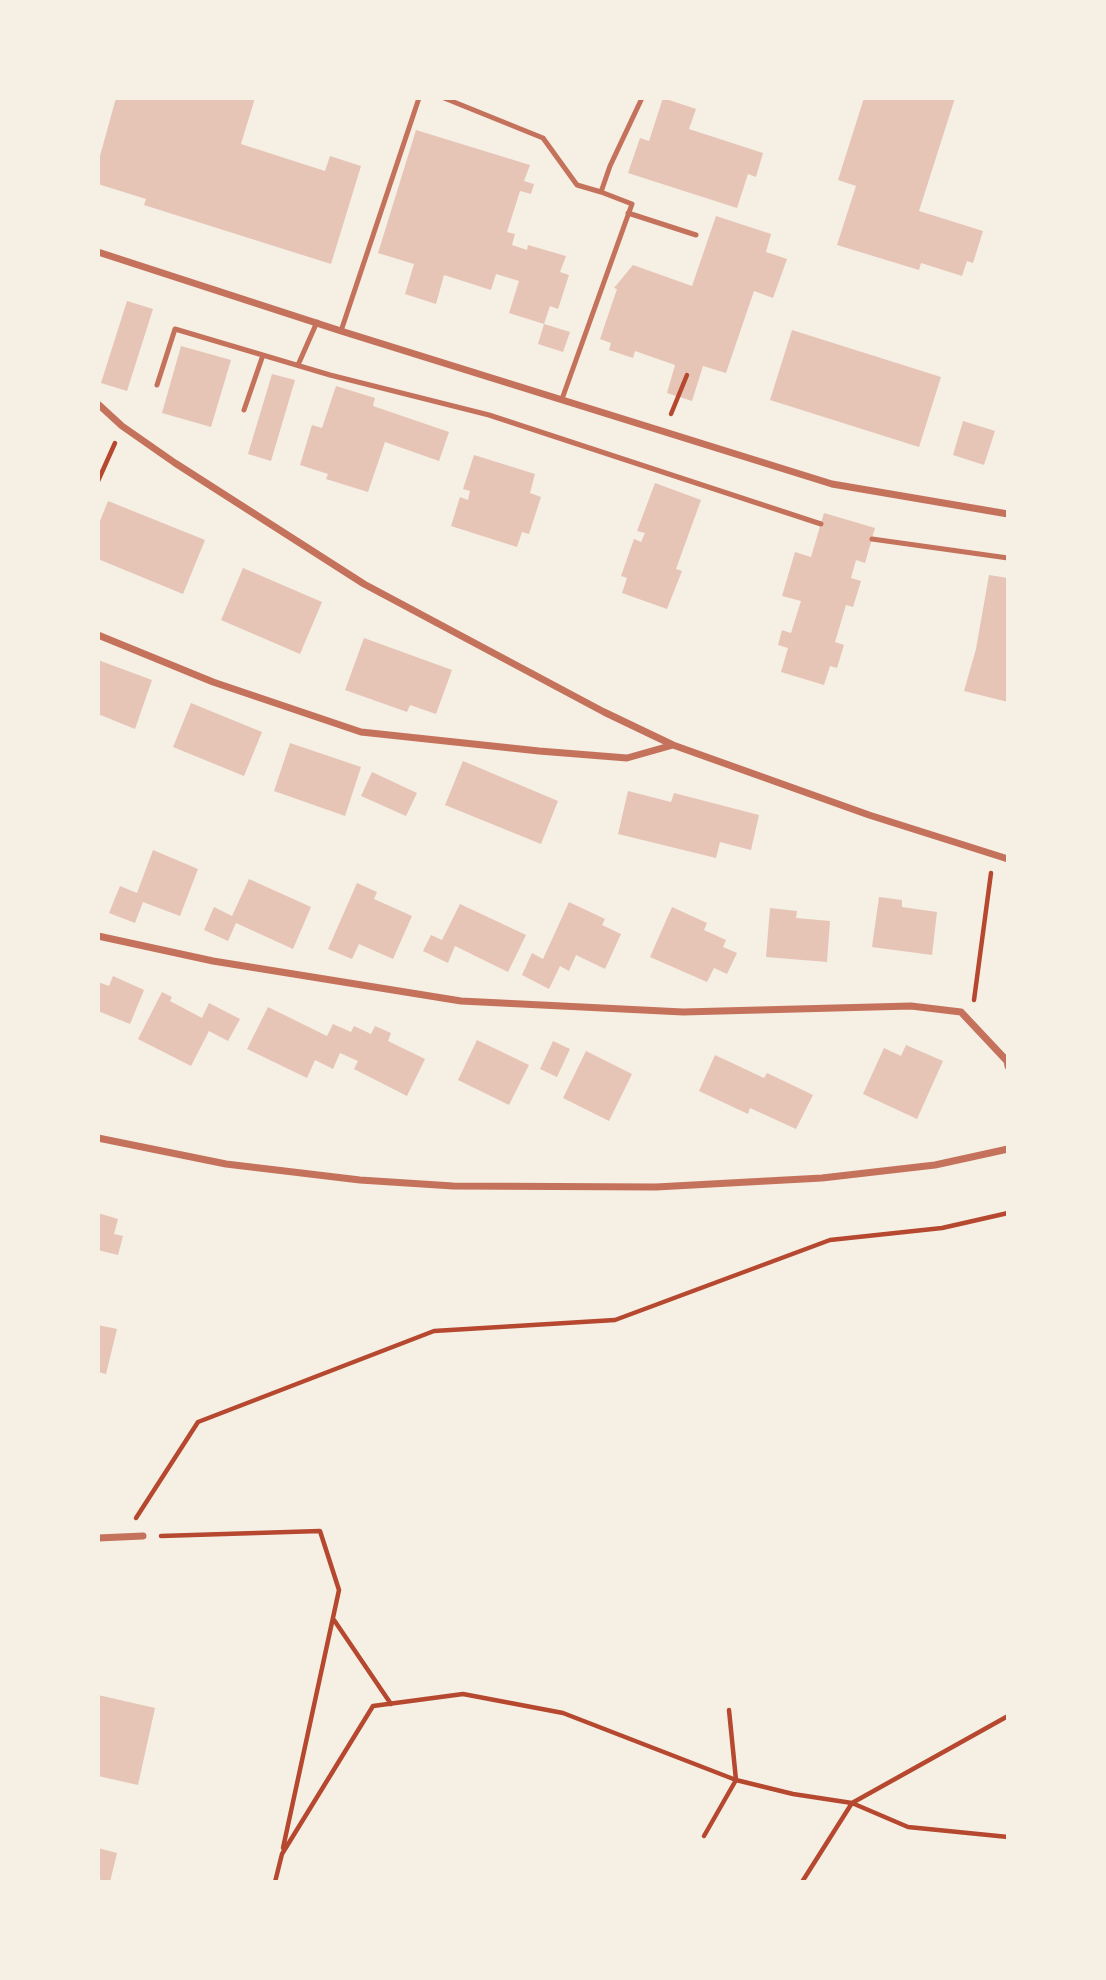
<!DOCTYPE html>
<html>
<head>
<meta charset="utf-8">
<style>
	body { margin:0 }
	#map { position:relative; width:1106px; height:1980px; overflow:hidden; background:#f6efe4; font-family:Helvetica,sans-serif }
	canvas { display:block }
	.frame { position:absolute; inset:0; border:100px solid #f6efe4; pointer-events:none }
</style>
</head>
<body>
<div id="map">
<canvas width="1106" height="1980"></canvas>
<div class="frame"></div>
</div>
<script>
const context = document.querySelector('canvas').getContext('2d');
context.lineJoin = 'round';
function fillPath(path, color) { context.fillStyle = color; context.fill(path, 'evenodd'); }
const shape = rows => new Path2D(rows.map(r => 'M' + r).join(''));
function stroke(path, color, width, dash) { context.strokeStyle = color; context.lineWidth = width; context.lineCap = dash ? 'butt' : 'round'; context.setLineDash(dash || []); context.stroke(path); }
const building = shape([
	[116,98,255,98,241,144,325,171,330,156,361,166,331,264,144,205,146,199,98,184,98,163],
	[663,98,696,109,689,129,763,153,756,177,748,174,737,208,628,173,640,138,649,141],
	[864,98,955,98,919,211,983,231,973,263,967,261,962,276,921,263,919,270,837,245,856,186,838,180],
	[416,130,530,165,524,181,534,184,531,194,520,191,507,232,515,234,512,245,527,250,528,245,566,256,560,272,569,275,558,309,550,306,544,324,509,313,519,281,496,274,491,290,444,275,436,304,405,294,414,264,378,253],
	[716,216,771,234,766,252,787,259,773,298,754,291,726,373,703,366,692,401,667,393,675,365,635,351,633,358,609,350,611,343,600,339,617,289,614,288,633,265,692,286],
	[127,301,153,309,127,391,101,383],
	[544,324,570,332,563,352,538,344],
	[792,330,941,377,919,447,770,400],
	[181,346,231,360,211,427,162,413],
	[272,374,295,380,271,461,248,454],
	[336,386,375,398,373,406,449,432,439,461,385,442,368,492,326,479,328,474,300,465,312,425,322,428],
	[963,421,995,431,984,465,953,455],
	[474,455,535,474,530,493,541,497,529,534,522,532,517,547,451,526,460,497,468,500,470,491,463,489],
	[655,483,701,500,676,569,682,571,667,609,622,593,627,578,621,576,634,539,641,542,645,533,637,531],
	[108,501,205,540,183,594,98,559,98,526],
	[824,513,875,528,865,563,856,560,851,578,861,581,853,607,846,605,835,642,844,645,837,668,830,666,824,685,781,672,788,648,778,645,782,630,791,633,801,601,782,596,795,552,811,557],
	[243,568,322,602,300,654,221,620],
	[989,575,1008,578,1008,702,964,691,976,649],
	[364,638,452,670,436,714,410,705,407,712,345,690],
	[98,660,152,680,135,729,98,714],
	[191,703,262,732,244,776,173,747],
	[290,743,361,767,345,816,274,791],
	[463,761,558,801,541,844,445,805],
	[372,772,417,793,406,816,361,796],
	[628,791,671,802,674,793,759,815,751,850,720,842,716,858,618,834],
	[153,850,198,869,180,916,143,902,135,923,109,913,120,886,137,893],
	[249,879,311,907,293,949,236,923,228,941,204,930,214,907,232,916],
	[357,883,377,892,374,899,412,916,393,959,359,944,352,959,328,949],
	[879,897,902,900,902,907,937,912,932,955,872,947],
	[569,902,605,919,602,925,621,934,605,969,576,955,569,971,560,966,549,989,522,975,532,953,543,959],
	[460,904,526,935,508,972,455,946,448,963,423,951,431,935,442,940],
	[672,907,707,923,704,930,726,940,723,947,737,953,727,974,714,968,707,982,650,957],
	[770,908,797,911,796,918,830,921,827,962,766,957],
	[113,976,144,990,130,1024,98,1011,98,982,109,986],
	[162,992,172,997,170,1001,202,1018,209,1003,240,1019,228,1041,209,1031,191,1066,138,1039],
	[268,1007,327,1036,333,1024,351,1032,354,1026,371,1034,375,1026,391,1033,388,1041,425,1059,407,1096,354,1069,358,1061,340,1053,333,1069,315,1060,307,1078,247,1049],
	[477,1040,529,1065,509,1105,458,1080],
	[553,1041,570,1049,557,1077,540,1069],
	[906,1045,943,1061,917,1119,863,1094,884,1048,901,1056],
	[586,1051,632,1074,609,1121,563,1098],
	[715,1055,764,1078,767,1073,813,1095,796,1129,750,1108,748,1114,699,1091],
	[98,1213,118,1219,114,1234,123,1236,118,1255,98,1250],
	[98,1325,117,1329,106,1374,98,1372],
	[98,1695,155,1708,138,1785,98,1776],
	[98,1848,117,1853,110,1882,98,1879]
]);
const path = shape([
	[671,414,687,375],
	[98,481,115,443],
	[974,1000,991,873],
	[136,1518,198,1422,434,1331,615,1320,830,1240,942,1228,1008,1213],
	[161,1536,320,1531,339,1590,283,1848],
	[334,1620,391,1704],
	[704,1836,736,1780,729,1710],
	[275,1882,282,1854,373,1706,463,1694,563,1713,736,1780,793,1794,852,1803,908,1827,1008,1837],
	[802,1882,852,1803,1008,1716]
]);
const service = shape([
	[444,98,543,138,577,185,601,192],
	[628,213,696,235],
	[341,331,419,98],
	[298,365,317,322],
	[157,385,175,329,330,375,489,415,821,524],
	[562,399,632,204,601,192,610,166,642,98],
	[244,410,263,355],
	[872,539,1008,558]
]);
const minor = shape([
	[98,252,341,331,832,484,1008,514],
	[98,404,122,426,175,463,364,584,604,712,673,745,869,815,1008,859],
	[98,635,213,682,361,732,539,751,627,758,673,745],
	[98,936,213,961,461,1001,683,1012,911,1006,961,1012,1007,1061,1008,1066],
	[98,1138,226,1164,360,1180,453,1186,656,1187,822,1178,935,1165,1008,1149],
	[98,1538,143,1536]
]);
fillPath(building, '#e6c5b7');
stroke(path, '#b5482f', 4.5);
stroke(service, '#c5725c', 5);
stroke(minor, '#c5725c', 7);
</script>
</body>
</html>
